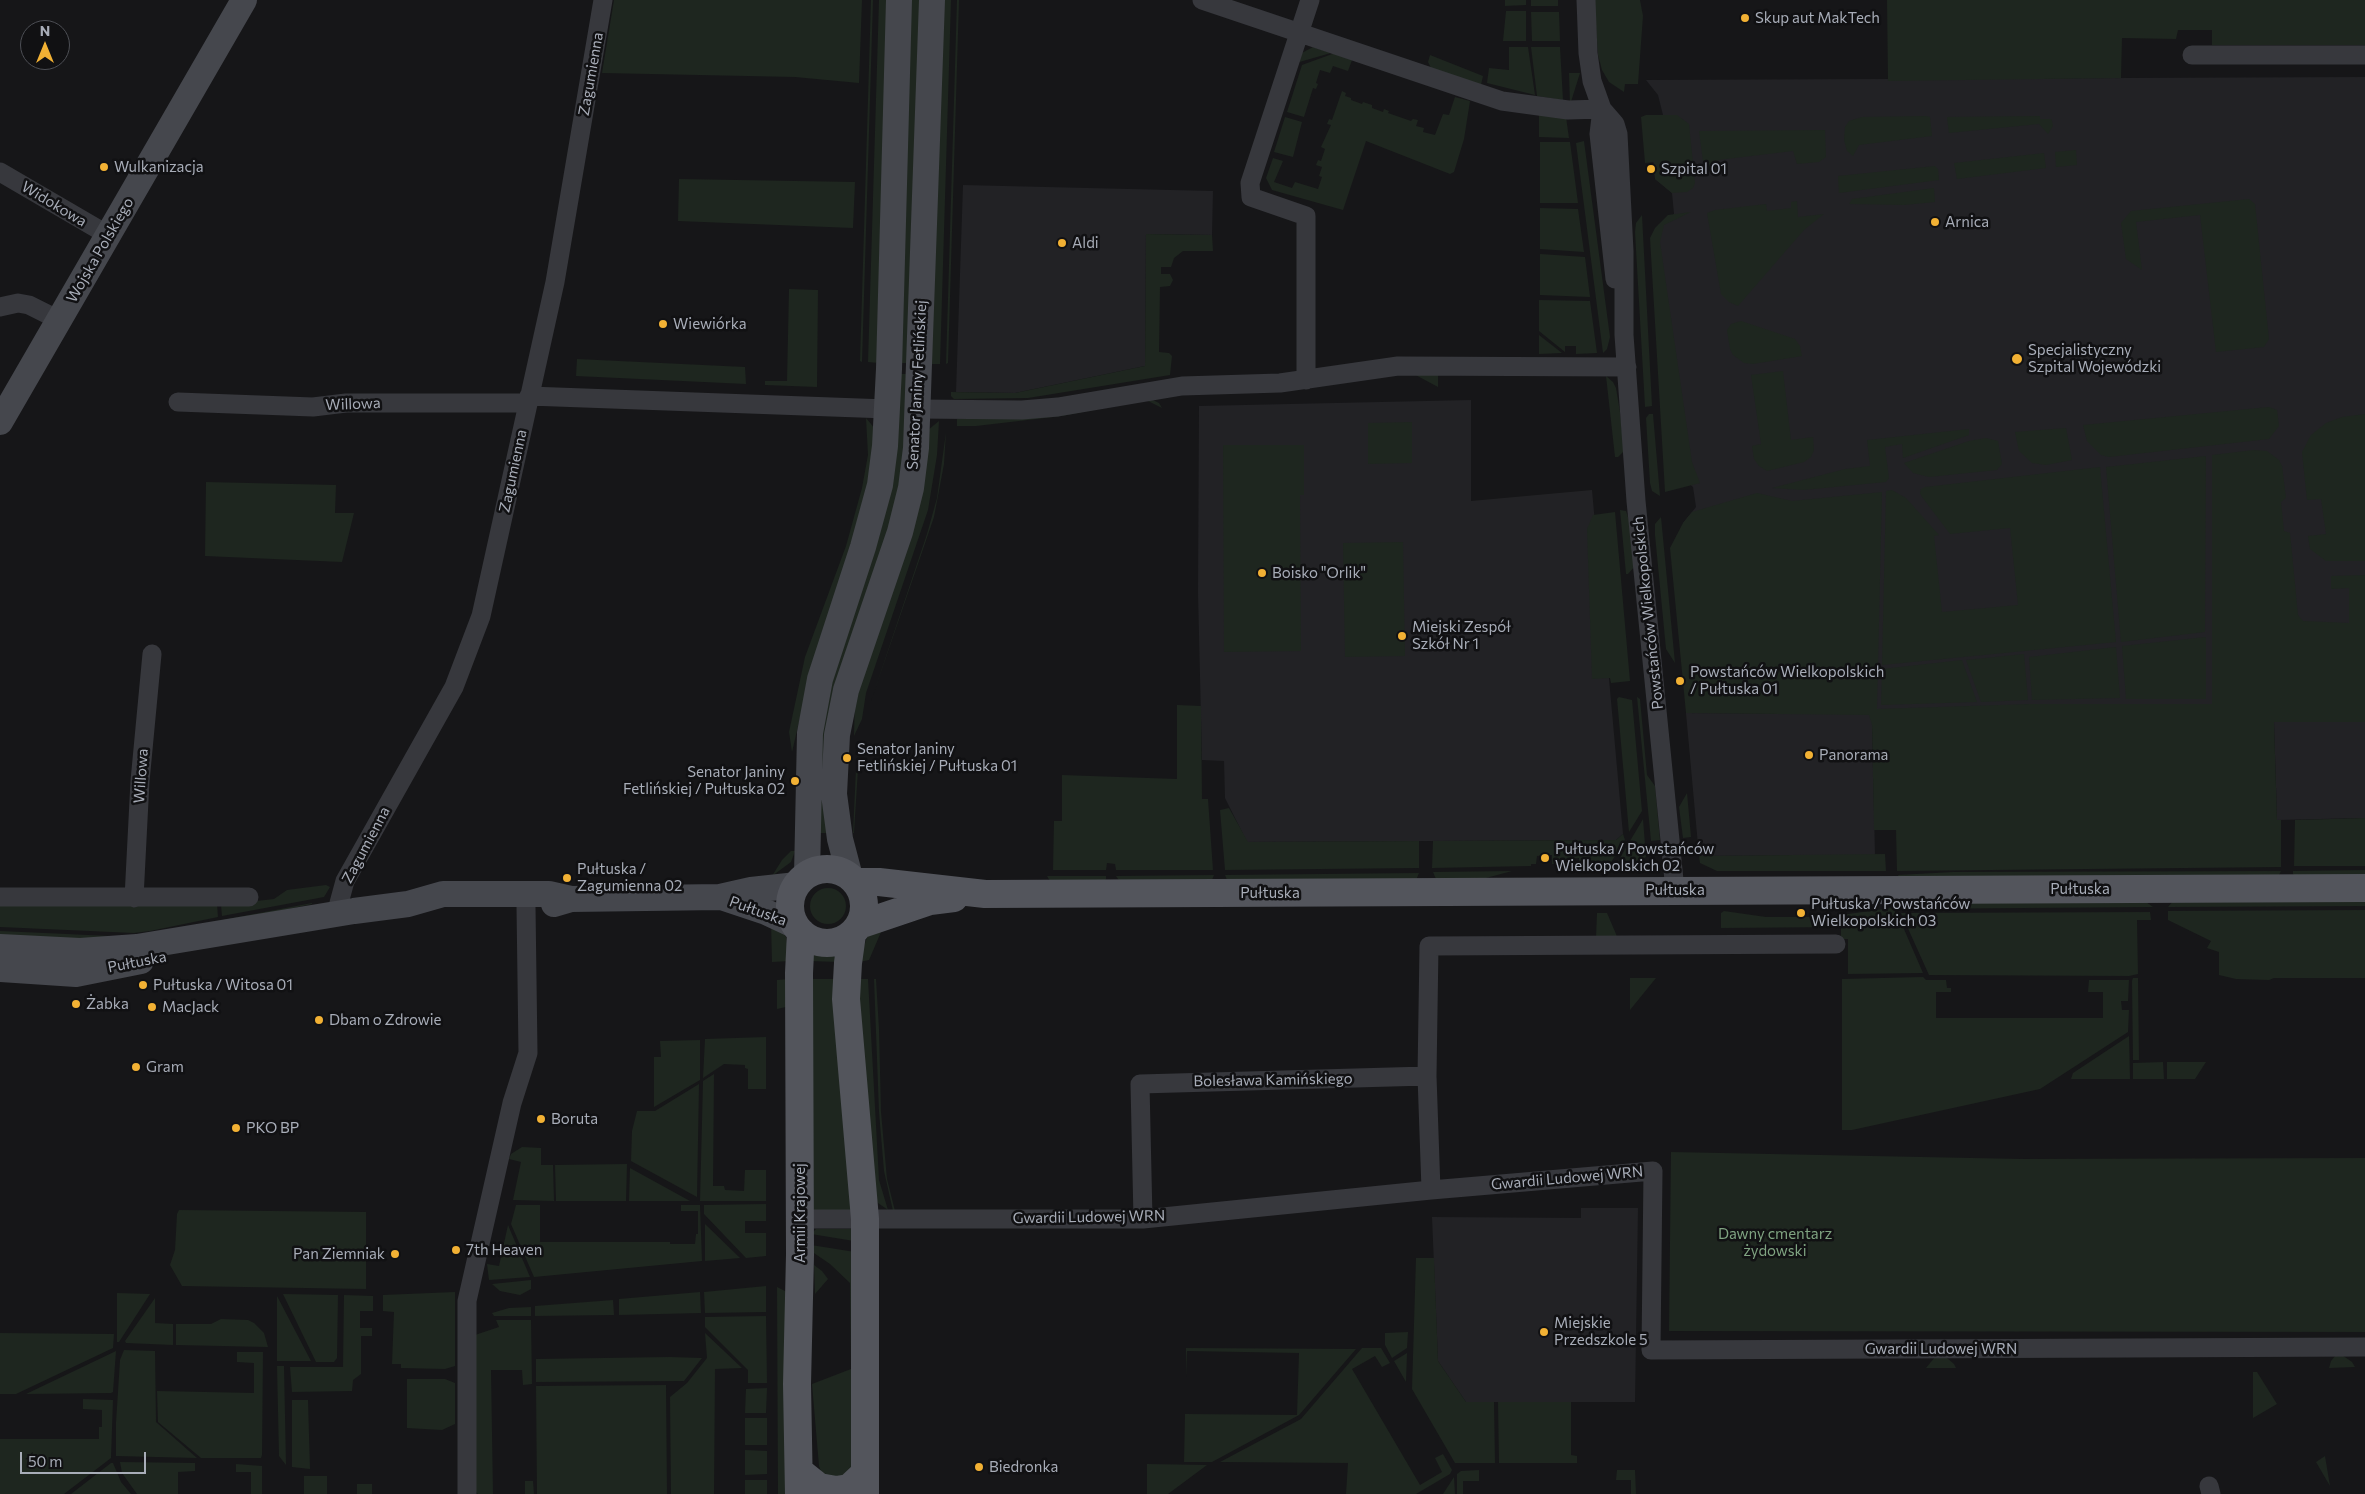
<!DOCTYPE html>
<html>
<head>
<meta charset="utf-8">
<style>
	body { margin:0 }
	#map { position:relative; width:2365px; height:1494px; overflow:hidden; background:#161618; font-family:Commissioner,sans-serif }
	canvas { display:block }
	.north { position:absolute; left:20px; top:20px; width:50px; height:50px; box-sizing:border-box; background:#111113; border:1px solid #4d4f55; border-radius:50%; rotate:0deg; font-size:14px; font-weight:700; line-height:20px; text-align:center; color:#a8adb8 }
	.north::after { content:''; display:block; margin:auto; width:18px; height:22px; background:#f2b134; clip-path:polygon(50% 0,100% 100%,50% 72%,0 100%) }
	.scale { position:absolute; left:20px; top:1452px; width:126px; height:22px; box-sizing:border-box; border:2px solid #a8adb8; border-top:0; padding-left:6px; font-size:15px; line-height:18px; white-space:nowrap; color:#a8adb8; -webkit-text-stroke:4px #111113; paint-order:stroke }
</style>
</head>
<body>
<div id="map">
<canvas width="2365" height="1494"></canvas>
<div class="north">N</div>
<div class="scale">50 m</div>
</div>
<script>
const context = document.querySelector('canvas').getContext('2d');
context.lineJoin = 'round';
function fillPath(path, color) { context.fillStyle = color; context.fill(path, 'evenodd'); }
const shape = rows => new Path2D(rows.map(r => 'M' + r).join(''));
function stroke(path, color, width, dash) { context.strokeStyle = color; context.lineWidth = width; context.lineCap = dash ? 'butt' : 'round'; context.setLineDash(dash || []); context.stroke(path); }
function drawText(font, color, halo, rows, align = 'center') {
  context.font = font + ' Commissioner,sans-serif'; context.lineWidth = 5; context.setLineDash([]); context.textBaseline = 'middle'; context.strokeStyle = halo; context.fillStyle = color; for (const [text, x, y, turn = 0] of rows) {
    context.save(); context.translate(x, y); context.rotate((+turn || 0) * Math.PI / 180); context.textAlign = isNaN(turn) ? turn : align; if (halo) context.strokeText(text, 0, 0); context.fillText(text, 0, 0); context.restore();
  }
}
const built = shape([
	[2365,77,2365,818,2277,820,2274,722,1872,725,1875,855,1699,856,1686,713,1869,714,1683,523,1696,507,1693,487,1679,475,1658,225,1674,214,1672,193,1655,179,1650,129,1663,115,1658,95,1646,80],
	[963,185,1213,191,1212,235,1146,234,1145,366,1015,393,956,392],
	[1471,400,1471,501,1592,490,1623,834,1616,840,1247,842,1225,798,1224,761,1202,760,1198,593,1199,406],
	[1581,1208,1638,1208,1635,1402,1466,1402,1438,1361,1432,1217,1581,1218]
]);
const green = shape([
	[614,0,862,0,859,83,795,77,602,73],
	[871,0,873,0,862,362,860,361],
	[879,0,891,0,879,363,868,362],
	[909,0,922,0,910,363,898,363],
	[940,0,951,0,940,364,928,364],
	[957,0,959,0,948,363,946,364],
	[1505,0,1526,0,1526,5,1505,6],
	[1531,0,1558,0,1558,6,1531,6],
	[1594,0,1640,0,1643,16,1638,84,1625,84,1624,92,1609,82,1602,70,1598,55],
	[1887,0,2365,0,2365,45,2212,45,2212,30,2178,30,2176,39,2122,38,2121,78,1888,81],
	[1506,11,1526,11,1526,41,1503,41],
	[1531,12,1559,12,1560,41,1532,41],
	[1313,47,1331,53,1296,63,1300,54],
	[1509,47,1528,47,1535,95,1487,83,1489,68,1509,70],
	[1531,47,1560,47,1563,100,1537,96],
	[1335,53,1352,60,1348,71,1333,66,1330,73,1320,70,1316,83,1318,84,1316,89,1313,88,1304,117,1287,112,1302,65],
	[1430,55,1483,76,1481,85,1431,68,1428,62],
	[1569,73,1580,73,1570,105],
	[1342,91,1346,93,1345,96,1351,98,1351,100,1362,104,1363,102,1372,105,1372,108,1383,112,1384,109,1389,111,1388,113,1411,121,1413,119,1418,120,1416,126,1424,128,1423,132,1435,135,1443,114,1449,115,1455,97,1470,101,1464,139,1454,172,1450,174,1366,141,1343,210,1272,190,1266,178,1273,158,1283,161,1274,182,1292,188,1295,182,1318,189,1322,177,1319,176,1322,167,1316,165,1318,160,1321,161,1325,149,1321,147,1331,125,1327,124,1329,119,1332,120],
	[1539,114,1566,117,1569,138,1539,137],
	[1646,115,1677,115,1689,124,1695,183,1693,188,1687,192,1672,193,1655,179,1654,162,1645,163,1641,117],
	[1926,116,1930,117,1932,136,1859,145,1853,156,1847,151,1844,140,1845,127,1849,121,1862,117],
	[2040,116,2040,119,2051,119,2052,121,2053,126,2048,134,2039,124,1949,133,1947,117],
	[1285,117,1302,122,1293,157,1274,152],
	[1825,130,1826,157,1819,162,1797,164,1793,151,1718,160,1719,172,1717,173,1705,168,1703,162,1699,131],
	[1584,141,1610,337,1607,349,1603,353,1576,143],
	[1540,142,1570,142,1578,203,1540,203],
	[2076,150,2077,165,2056,167,2055,152],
	[2044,153,2046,168,1957,179,1954,163],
	[1935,166,1938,169,1939,180,1839,193,1838,176],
	[679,179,855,182,853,228,678,221],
	[1934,188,1935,202,1904,205,1849,204,1852,199],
	[2249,199,2255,204,2269,339,2264,347,2216,352,2200,215,2136,222,2142,270,2126,259,2121,223,2131,211],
	[1797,201,1798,217,1824,214,1804,230,1738,306,1729,302,1721,294,1707,213,1715,210,1766,204,1767,211,1791,208,1791,202],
	[1540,208,1578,209,1584,252,1540,249],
	[1691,212,1664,225,1660,242,1692,462,1700,483,1665,492,1650,238,1655,228,1668,215],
	[1642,215,1652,406,1645,407,1635,232,1636,223],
	[1146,234,1212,235,1213,251,1183,251,1174,258,1171,267,1161,267,1161,274,1170,274,1173,280,1170,286,1160,287,1159,352,1169,353,1172,356,1170,375,1028,398,954,399,951,396,951,392,1015,393,1145,366],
	[1540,254,1585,257,1590,297,1540,295],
	[789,289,818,290,817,387,765,385,765,381,787,381],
	[1539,300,1590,301,1597,353,1576,354,1576,346,1565,346,1565,352,1539,331],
	[1741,321,1795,339,1800,346,1802,356,1753,364,1744,363,1733,355,1730,349,1727,330,1731,324],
	[1539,335,1562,353,1539,354],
	[577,359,745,367,746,384,576,376],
	[1783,371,1791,440,1813,437,1814,450,1811,457,1804,462,1767,471,1759,466,1754,459,1752,446,1761,444,1751,375],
	[1410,372,1438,372,1438,387],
	[898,374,909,374,905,466,828,833,817,833,820,729],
	[1606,376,1613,382,1616,388,1620,412,1624,451,1618,457,1615,457],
	[1151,399,1159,403,1162,408,1146,400,1062,416,976,426,957,426,957,419,1019,419],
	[2269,407,2277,410,2279,426,2269,439,2109,457,2101,455,2087,441,2083,425],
	[1649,414,1653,414,1660,496,1652,491,1650,483,1646,418],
	[2365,414,2365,561,2326,561,2310,549,2308,536,2326,534,2321,499,2307,500,2302,452,2311,435,2326,423,2342,417],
	[866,418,876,430,874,472,807,688,792,752,789,732,805,657,846,546,862,488,868,455],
	[939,421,937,455,928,510,866,693,862,719,854,736,855,694,928,430],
	[1412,422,1412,463,1368,464,1368,423],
	[2066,428,2072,460,2046,465,2032,463,2019,451,2015,432],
	[1969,429,1969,435,1903,458,1902,444,1885,447,1889,478,1886,482,1803,490,1772,488,1845,469,1870,466,1867,440],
	[946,432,944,464,934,517,871,701,927,534,937,498],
	[1986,438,1998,441,2002,464,1997,470,1929,477,1913,473,1904,463,1969,441],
	[1223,445,1304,445,1304,495,1300,495,1301,651,1224,652],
	[2254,450,2267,451,2279,460,2282,466,2286,498,2281,502,2284,531,2290,533,2298,615,2303,621,2349,623,2349,588,2331,589,2331,576,2365,575,2365,722,2274,722,2277,820,2281,820,2281,867,1897,871,1896,830,1874,830,1872,725,1869,715,1686,713,1670,548,1683,523,1692,512,1757,493,1792,501,1882,492,1877,709,2030,704,2212,704,2212,455],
	[2206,456,2205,632,2121,642,2106,467],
	[2100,467,2116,642,1882,665,1886,491,1892,490,1906,498,1939,535,1934,536,1942,612,2018,605,2010,528,1950,534,1922,497,1920,493,1921,489,1925,487],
	[206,482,336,485,335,513,354,513,342,562,205,556],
	[1620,510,1626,511,1630,523,1634,567,1628,574,1626,574],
	[1615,512,1630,681,1611,683,1610,678,1592,679,1587,529,1593,515],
	[1661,517,1675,663,1666,649,1655,535,1655,524],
	[1403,542,1405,656,1345,657,1343,543],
	[2206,637,2206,699,2126,699,2122,646],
	[2116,647,2120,698,2032,700,2029,657],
	[2024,654,2028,700,1981,702,1966,660],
	[1962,660,1977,702,1881,705,1882,669],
	[1619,697,1632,700,1642,811,1629,832,1617,699],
	[1637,697,1640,699,1647,775,1655,786,1660,840,1651,841],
	[1177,705,1201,706,1202,799,1208,799,1213,870,1116,870,1115,864,1107,863,1106,870,1053,870,1054,821,1062,821,1062,775,1177,779],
	[856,769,858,769,854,833,853,833],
	[1687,793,1691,837,1683,838,1679,807],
	[1229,808,1248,842,1419,841,1419,868,1225,870,1220,810],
	[2365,818,2365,866,2294,866,2295,820],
	[1643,819,1646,857,1633,864,1617,863],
	[1623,834,1625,840,1610,864,1579,864,1579,858,1569,859,1569,864,1552,864,1552,855,1537,856,1536,864,1531,864,1531,866,1432,868,1433,841,1616,840],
	[791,851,795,851,791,862,772,876,782,860],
	[1885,854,1886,871,1717,871,1700,863,1699,856],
	[2365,870,2365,877,2296,878,2293,874,2293,871],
	[1512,871,1486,878,1436,879,1433,872],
	[2281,871,2278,877,1899,878,1898,875,1953,872],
	[1419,873,1416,880,1228,882,1225,875],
	[1214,875,1211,882,1120,882,1116,876],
	[1047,876,1106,876,1106,879,1104,882,1050,881],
	[326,885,330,887,324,897,222,916,221,905,274,899,287,890],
	'810 906a18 18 0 1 1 36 0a18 18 0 1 1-36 0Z',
	[2365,899,2365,906,2168,907,2173,901],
	[1896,902,2146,902,2153,907,1899,909],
	[312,903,312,904,138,941,0,936,0,931,133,937],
	[0,904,217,904,218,917,150,931,134,933,0,927],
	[1891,908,1897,913,1923,973,1848,974,1848,939,1841,939,1841,927,1721,928,1721,913,1724,911,1766,917,1827,917],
	[2365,910,2365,978,2274,978,2269,980,2236,979,2219,975,2219,952,2207,948,2211,941,2168,920,2168,911],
	[2150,912,2151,920,2137,920,2138,974,2129,976,1929,975,1901,913],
	[1597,913,1607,913,1619,941,1596,938],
	[771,923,783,932,786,937,790,961,772,962],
	[884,925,869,960,859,962,868,934],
	[810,947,827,950,840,949,839,962,809,961],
	[1923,977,1926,980,1946,980,1947,988,1951,988,1951,992,1936,992,1936,1018,2103,1018,2103,992,2088,992,2089,980,2129,980,2128,1001,2121,1001,2122,1010,2129,1010,2128,1032,2040,1089,1852,1130,1842,1130,1842,979],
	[1630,978,1656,978,1630,1010],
	[2133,978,2138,978,2139,1060,2133,1060,2132,981],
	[790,979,786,1007,777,1009,777,980],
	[810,979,838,979,851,1210,814,1210,811,1206],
	[856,979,868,979,879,1180,888,1210,878,1203,874,1197],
	[874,979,876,979,879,1029,881,1112,887,1179,895,1211,893,1211,884,1171,879,1112],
	[2129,1036,2130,1079,2071,1079,2073,1073],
	[766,1037,766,1089,748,1089,748,1069,745,1068,745,1065,724,1064,703,1078,705,1039],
	[700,1040,700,1080,654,1107,654,1057,661,1057,660,1041],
	[2163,1062,2164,1079,2133,1079,2133,1063],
	[2167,1062,2206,1062,2195,1079,2167,1079],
	[714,1074,713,1186,724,1186,725,1190,744,1191,745,1170,766,1170,766,1201,700,1201,703,1081],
	[699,1084,697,1197,631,1161,632,1131,637,1111,655,1111],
	[522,1147,541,1148,541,1165,553,1165,554,1201,513,1200,521,1162,509,1159,511,1154],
	[1671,1152,2022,1159,2365,1158,2365,1332,1669,1331],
	[627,1164,626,1201,556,1201,555,1165],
	[630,1168,690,1201,629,1201],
	[766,1204,766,1221,745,1221,745,1233,766,1233,766,1256,746,1258,704,1214,704,1205],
	[516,1205,540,1205,540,1242,670,1242,670,1244,695,1244,696,1234,698,1234,698,1211,681,1211,681,1205,700,1205,702,1261,534,1277,511,1224],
	[179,1210,366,1212,366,1289,182,1286,170,1265,175,1250,177,1214],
	[705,1224,740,1258,705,1261],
	[508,1225,530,1277,489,1280,487,1264,499,1266],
	[816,1229,851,1229,854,1241,811,1234],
	[811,1245,855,1252,855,1464,846,1480,822,1474,819,1466,812,1384,851,1369,850,1283,830,1264,811,1251],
	[1416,1258,1434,1258,1438,1361,1466,1402,1494,1402,1495,1463,1455,1463,1412,1389],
	[814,1265,822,1271,828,1279,815,1294],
	[531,1280,531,1289,520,1295,500,1291,492,1284],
	[766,1286,766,1312,705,1313,704,1292],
	[777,1287,787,1292,791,1494,778,1494],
	[455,1292,455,1366,445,1369,401,1368,401,1364,392,1364,394,1312,383,1311,383,1295],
	[700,1292,701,1313,619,1315,619,1299],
	[117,1293,150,1294,119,1342,117,1342],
	[283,1294,338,1295,337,1358,334,1362,316,1362],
	[344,1295,373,1296,373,1311,360,1311,360,1328,372,1328,372,1336,361,1336,361,1374,353,1380,352,1391,292,1392,290,1367,343,1367],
	[277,1296,311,1361,277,1361],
	[155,1298,155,1323,173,1324,173,1345,126,1343,125,1341],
	[613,1300,614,1315,535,1316,535,1306],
	[531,1307,531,1316,494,1316,492,1313,509,1308],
	[766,1316,767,1383,748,1383,748,1370,705,1327,705,1317],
	[221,1319,248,1320,254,1323,264,1333,268,1347,176,1345,176,1324,211,1324],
	[496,1320,531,1320,532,1384,523,1385,522,1370,491,1370,493,1494,478,1494,474,1490,472,1336,499,1327],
	[1408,1332,1407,1348,1392,1358,1385,1345,1385,1333],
	[0,1333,114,1334,113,1348,16,1394,0,1394],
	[705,1333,742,1368,715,1369,714,1494,671,1494,670,1397,687,1383,707,1358],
	[1186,1348,1356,1349,1299,1415,1212,1462,1184,1462,1185,1414,1297,1415,1299,1353,1187,1351,1186,1377],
	[1362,1348,1381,1348,1390,1363,1382,1367,1375,1356,1352,1369,1420,1485,1442,1472,1435,1458,1443,1454,1452,1470,1450,1474,1416,1494,1346,1494,1348,1463,1220,1462,1301,1419],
	[124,1350,155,1351,156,1422,197,1458,116,1456,116,1423,120,1360],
	[116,1351,113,1392,111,1393,26,1394],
	[237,1352,263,1352,262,1455,261,1458,201,1458,158,1422,157,1391,254,1393,254,1363,237,1362],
	[1407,1353,1406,1382,1394,1361],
	[2342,1355,2352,1362,2355,1367,2329,1368,2331,1361,2335,1356],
	[670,1357,702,1358,684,1381,536,1382,536,1359],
	[1935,1357,1947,1358,1954,1364,1956,1368,1926,1368],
	[277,1366,284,1366,286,1465,279,1456],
	[2253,1372,2257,1372,2277,1404,2253,1418],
	[407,1379,445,1379,455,1383,455,1424,442,1430,407,1428],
	[666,1385,667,1494,537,1494,536,1386],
	[767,1388,766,1413,745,1413,746,1389],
	[83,1399,113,1400,111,1458,64,1494,0,1494,0,1439,99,1439,99,1427,102,1427,102,1410,83,1409],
	[292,1400,308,1400,310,1469,292,1467],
	[1498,1402,1571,1402,1571,1455,1577,1456,1577,1463,1499,1463],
	[745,1418,767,1418,767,1445,745,1445],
	[745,1450,767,1451,767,1474,745,1475],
	[2325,1456,2330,1486,2316,1462],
	[120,1462,195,1463,195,1471,178,1472,178,1494,137,1494,122,1473],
	[111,1463,113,1463,121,1482,131,1494,71,1494],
	[236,1464,262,1466,262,1494,251,1494,251,1472,236,1472],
	[1147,1464,1207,1465,1168,1494,1147,1494],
	[1479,1470,1479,1481,1463,1481,1463,1494,1457,1494,1457,1474,1461,1471],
	[1617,1470,1635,1470,1636,1494,1631,1494,1631,1480,1616,1480],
	[304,1476,327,1476,327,1494,304,1494],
	[1454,1477,1455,1494,1443,1494],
	[745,1480,767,1480,767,1494,745,1494],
	[525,1481,533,1481,534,1494,525,1494],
	[357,1484,372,1484,372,1494,357,1494]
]);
const street = shape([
	[1202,0,1502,101,1568,110,1602,109],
	[1586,0,1588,53,1592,81,1602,109,1615,124,1618,134,1624,251,1624,335,1636,501,1675,890],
	[2192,55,2365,55],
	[1602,109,1599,134,1615,279],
	[0,172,108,235],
	[0,307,18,303,29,305,59,320],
	[1306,380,1306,216,1251,197,1250,183,1310,0],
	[529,396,887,409],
	[178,402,313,407,346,403,527,403],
	[918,409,1022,410,1058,407,1182,386,1280,383,1398,366,1627,367],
	[0,897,249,897],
	[134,898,140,781,152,654],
	[340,913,339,903,345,881,454,687,481,616,555,282,603,0],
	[1427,1076,1429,946,1836,944],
	[800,1219,1143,1219,1431,1190,1653,1171,1651,1350,2365,1347],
	[1143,1219,1140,1084,1427,1076,1431,1190],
	[2209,1486,2211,1494],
	[467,1494,467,1301,512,1103,528,1053,526,906]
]);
const secondary = shape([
	[0,422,244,0],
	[807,875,810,733,820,679,863,547,880,485,885,446,889,369,899,0],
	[850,877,840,839,834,794,837,735,846,690,900,532,911,488,916,448,932,0],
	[721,897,766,912,796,926],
	[554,904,571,899,720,897,751,890,797,885],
	[0,947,80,951,137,947,354,911,408,904,443,894,549,894,571,899],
	[0,969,76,974,141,961]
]);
const primary = shape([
	'790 906a37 37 0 1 1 74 0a37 37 0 1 1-74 0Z',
	[855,882,879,882,985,894,2365,888],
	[859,925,930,901,954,898],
	[852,934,848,963,846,999,865,1219,865,1494],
	[799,1471,819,1487,836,1490,849,1488,864,1474],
	[799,1494,797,1384,800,1255,799,973,801,932]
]);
const markers = [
	[1745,18,5,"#f2b134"],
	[104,167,5,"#f2b134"],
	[1651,169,5,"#f2b134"],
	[1935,222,5,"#f2b134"],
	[1062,243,5,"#f2b134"],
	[663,324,5,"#f2b134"],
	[2017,359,6,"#f2b134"],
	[1262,573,5,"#f2b134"],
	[1402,636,5,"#f2b134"],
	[1680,681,5,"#f2b134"],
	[1809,755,5,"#f2b134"],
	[847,758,5,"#f2b134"],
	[795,781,5,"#f2b134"],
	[1545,858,5,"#f2b134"],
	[567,878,5,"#f2b134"],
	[1801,913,5,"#f2b134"],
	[143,985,5,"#f2b134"],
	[76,1004,5,"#f2b134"],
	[152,1007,5,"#f2b134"],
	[319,1020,5,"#f2b134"],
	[136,1067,5,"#f2b134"],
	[541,1119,5,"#f2b134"],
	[236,1128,5,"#f2b134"],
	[456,1250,5,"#f2b134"],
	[395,1254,5,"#f2b134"],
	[1544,1332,5,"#f2b134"],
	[979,1467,5,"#f2b134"]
];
const poiNames = [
	["Skup aut MakTech",1755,18],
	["Wulkanizacja",114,167],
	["Szpital 01",1661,169],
	["Arnica",1945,222],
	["Aldi",1072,243],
	["Wiewiórka",673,324],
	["Specjalistyczny",2028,350],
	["Szpital Wojewódzki",2028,367],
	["Boisko \"Orlik\"",1272,573],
	["Miejski Zespół",1412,627],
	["Szkół Nr 1",1412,644],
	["Powstańców Wielkopolskich",1690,672],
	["/ Pułtuska 01",1690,689],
	["Senator Janiny",857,749],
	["Fetlińskiej / Pułtuska 01",857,766],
	["Panorama",1819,755],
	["Senator Janiny",785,772,"right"],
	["Fetlińskiej / Pułtuska 02",785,789,"right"],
	["Pułtuska / Powstańców",1555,849],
	["Wielkopolskich 02",1555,866],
	["Pułtuska /",577,869],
	["Zagumienna 02",577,886],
	["Pułtuska / Powstańców",1811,904],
	["Wielkopolskich 03",1811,921],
	["Pułtuska / Witosa 01",153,985],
	["Żabka",86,1004],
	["MacJack",162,1007],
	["Dbam o Zdrowie",329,1020],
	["Gram",146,1067],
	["Boruta",551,1119],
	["PKO BP",246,1128],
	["7th Heaven",466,1250],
	["Pan Ziemniak",385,1254,"right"],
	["Miejskie",1554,1323],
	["Przedszkole 5",1554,1340],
	["Biedronka",989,1467]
];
const streetNames = [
	["Zagumienna",591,74,-80],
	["Widokowa",54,204,31],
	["Wojska Polskiego",100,250,-60],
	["Senator Janiny Fetlińskiej",917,385,-87],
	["Willowa",353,404,-2],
	["Zagumienna",513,471,-78],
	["Powstańców Wielkopolskich",1648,613,-96],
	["Willowa",141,776,-86],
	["Zagumienna",366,845,-62],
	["Pułtuska",2080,889],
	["Pułtuska",1675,890],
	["Pułtuska",1270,893],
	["Pułtuska",758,911,20],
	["Pułtuska",137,962,-11],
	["Bolesława Kamińskiego",1273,1080,-1],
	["Gwardii Ludowej WRN",1567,1178,-5],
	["Armii Krajowej",800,1213,-90],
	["Gwardii Ludowej WRN",1089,1217,-1],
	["Gwardii Ludowej WRN",1941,1349]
];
const parkNames = [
	["Dawny cmentarz",1775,1234],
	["żydowski",1775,1251]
];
fillPath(built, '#222225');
fillPath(green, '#1e261f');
stroke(street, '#37383d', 19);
stroke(secondary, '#45474d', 26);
stroke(primary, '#53555c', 28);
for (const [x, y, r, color] of markers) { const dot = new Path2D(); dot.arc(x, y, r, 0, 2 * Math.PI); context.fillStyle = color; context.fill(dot); stroke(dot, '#111113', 2); }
drawText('15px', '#a8adb8', '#111113', poiNames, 'left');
drawText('15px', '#a8adb8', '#111113', streetNames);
drawText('15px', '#7fa381', '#111113', parkNames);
</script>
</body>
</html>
